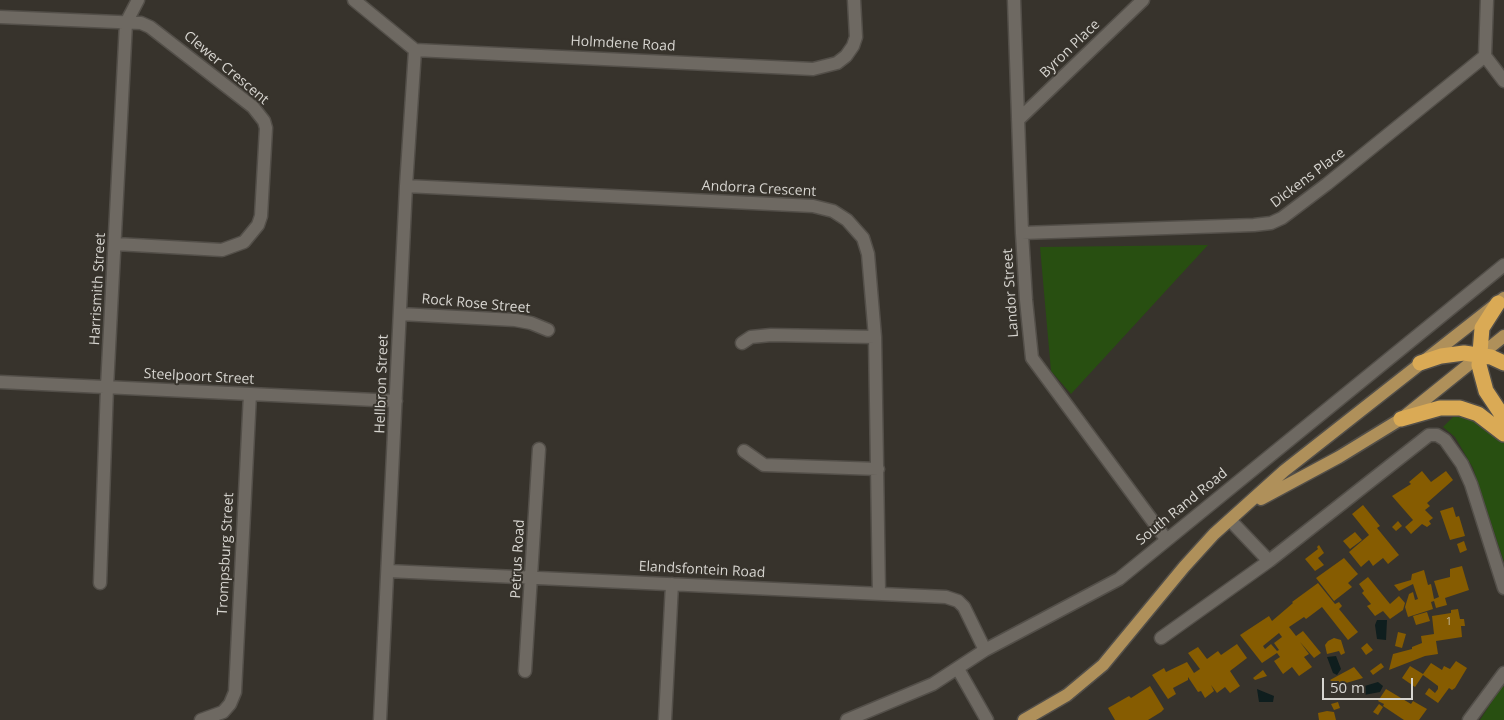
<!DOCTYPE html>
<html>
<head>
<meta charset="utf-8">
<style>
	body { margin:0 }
	#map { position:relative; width:1504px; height:720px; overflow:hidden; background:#37332c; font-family:"Open Sans",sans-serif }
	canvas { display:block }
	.scale { position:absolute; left:1322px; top:678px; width:91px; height:22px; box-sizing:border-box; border:2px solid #d7d5d0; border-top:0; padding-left:6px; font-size:15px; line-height:18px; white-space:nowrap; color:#d7d5d0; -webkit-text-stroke:4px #37332c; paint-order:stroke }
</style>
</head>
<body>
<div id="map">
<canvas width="1504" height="720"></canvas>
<div class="scale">50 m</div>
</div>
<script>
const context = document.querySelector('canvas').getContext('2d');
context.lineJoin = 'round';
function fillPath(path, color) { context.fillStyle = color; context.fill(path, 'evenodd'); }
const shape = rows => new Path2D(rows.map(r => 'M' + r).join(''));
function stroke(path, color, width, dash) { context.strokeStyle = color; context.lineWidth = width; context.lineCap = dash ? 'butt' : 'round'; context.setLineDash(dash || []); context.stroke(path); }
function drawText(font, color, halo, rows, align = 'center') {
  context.font = font + ' "Open Sans",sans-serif'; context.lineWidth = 4; context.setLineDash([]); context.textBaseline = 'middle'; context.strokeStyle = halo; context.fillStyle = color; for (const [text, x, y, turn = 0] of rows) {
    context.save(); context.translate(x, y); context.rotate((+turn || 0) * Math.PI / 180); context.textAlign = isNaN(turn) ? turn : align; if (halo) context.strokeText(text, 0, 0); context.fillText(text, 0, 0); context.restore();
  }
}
const green = shape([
	[1208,245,1071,394,1051,371,1040,247],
	[1459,411,1504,438,1504,562,1473,468,1455,437,1443,427],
	[1504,686,1504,720,1480,720,1500,689]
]);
const water = shape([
	[1377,620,1387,620,1386,640,1377,639,1375,625],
	[1336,656,1341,669,1337,675,1333,673,1327,657],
	[1378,682,1383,686,1380,692,1364,695,1358,688],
	[1257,689,1274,696,1273,702,1259,702]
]);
const building = shape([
	[1422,471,1431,482,1446,471,1453,480,1427,503,1430,506,1425,510,1433,518,1429,521,1431,524,1427,527,1422,524,1411,534,1405,527,1413,520,1392,496,1411,484,1409,482],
	[1363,505,1380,526,1377,528,1399,555,1388,564,1383,558,1373,566,1369,560,1361,567,1349,552,1369,535,1352,514],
	[1453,507,1456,517,1459,516,1465,536,1450,540,1440,511],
	[1398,521,1402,526,1396,531,1392,527],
	[1355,532,1362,540,1350,549,1343,541],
	[1464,541,1467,550,1460,553,1457,544],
	[1319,545,1324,553,1318,558,1324,565,1315,571,1305,559,1318,549,1317,547],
	[1344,558,1358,574,1348,583,1352,587,1334,601,1316,578],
	[1462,566,1469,590,1445,598,1447,605,1436,608,1434,601,1431,602,1433,609,1408,617,1405,607,1409,594,1413,592,1415,600,1418,599,1413,584,1399,591,1394,585,1411,580,1412,574,1424,570,1428,585,1431,584,1434,599,1439,597,1434,581,1450,577,1450,569],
	[1368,577,1390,604,1399,596,1405,603,1403,610,1390,619,1383,611,1375,616,1367,606,1371,604,1362,593,1364,591,1359,584],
	[1318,583,1335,604,1339,602,1342,606,1339,609,1358,632,1348,640,1322,607,1306,619,1304,617,1289,627,1296,636,1303,631,1321,653,1314,658,1300,642,1309,654,1304,657,1312,667,1299,676,1292,667,1283,674,1274,661,1280,657,1277,653,1262,663,1240,635,1269,616,1272,621,1293,603,1292,602],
	[1279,633,1282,637,1274,643,1279,650,1277,651,1271,644,1265,649,1263,646],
	[1458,609,1460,619,1464,619,1465,626,1461,626,1462,637,1436,641,1438,654,1425,656,1389,670,1393,654,1412,649,1412,647,1422,643,1421,636,1434,634,1432,616,1451,613,1451,610],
	[1427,612,1430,621,1416,625,1413,616],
	[1398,632,1406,634,1402,648,1395,646],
	[1334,638,1341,640,1345,653,1341,655,1339,651,1327,654,1325,645,1328,641],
	[1367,643,1373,650,1366,655,1361,648],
	[1237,644,1247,658,1230,671,1240,686,1230,693,1225,687,1217,693,1211,685,1214,691,1205,698,1201,691,1198,692,1188,677,1188,680,1173,688,1176,694,1168,699,1152,675,1164,668,1166,672,1187,662,1194,673,1200,669,1188,653,1198,647,1207,659,1218,651,1221,655],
	[1456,661,1467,668,1455,688,1452,690,1449,688,1438,703,1425,694,1429,688,1435,693,1438,689,1438,686,1430,680,1423,675,1415,687,1402,678,1410,666,1423,674,1431,663,1442,670,1444,666,1450,669],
	[1381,663,1384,667,1373,675,1370,671],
	[1354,667,1363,678,1336,686,1330,680],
	[1263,670,1267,676,1255,680,1253,678],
	[1150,686,1164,709,1161,712,1148,720,1115,720,1108,708,1129,696,1131,698],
	[1386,689,1411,704,1413,701,1427,709,1419,720,1404,720,1383,706,1384,704,1378,701],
	[1338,702,1340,708,1334,710,1331,704],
	[1379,704,1383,707,1378,715,1373,712],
	[1327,711,1334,712,1336,720,1319,720,1318,713]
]);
const minor = shape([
	[354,0,415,50,813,69,837,63,846,56,853,46,856,37,854,0],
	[1014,0,1022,233,1026,300,1032,358,1166,539],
	[1487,0,1485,56,1504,81],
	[0,17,141,23,150,27,253,107,264,121,266,128,261,216,258,225,244,242,222,250,116,244],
	[1018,120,1143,0],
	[406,186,813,206,833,211,847,220,863,238,868,254,875,337,879,594],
	[1022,233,1254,225,1271,223,1282,218,1327,184,1485,56],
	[400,314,515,320,531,323,548,330],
	[742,343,751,337,771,335,875,337],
	[0,382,396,401],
	[744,451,764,465,878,469],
	[1230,520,1269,561],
	[388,571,946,597,958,601,964,607,985,650],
	[100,583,107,387,126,23,138,0],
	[1161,638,1269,561,1429,435,1437,435,1445,440,1462,464,1471,484,1504,588],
	[958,669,987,720],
	[525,671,539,449],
	[201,720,223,712,230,704,235,692,250,394],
	[380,720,406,186,415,50],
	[665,720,672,584],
	[847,720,933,684,985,650,1119,579,1504,265],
	[1469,720,1504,673]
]);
const major = shape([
	[1261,499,1339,457,1401,419,1504,336],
	[1024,720,1067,695,1103,665,1184,567,1214,534,1284,471,1504,298]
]);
const highway = shape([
	[1498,303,1482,328,1479,365,1486,391,1504,418],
	[1420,363,1441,356,1464,353,1491,357,1504,363],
	[1401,419,1440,408,1460,408,1478,414,1504,434]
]);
const numberNames = [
	["1",1449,622]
];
const streetNames = [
	["Holmdene Road",623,44,3],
	["Byron Place",1070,49,-44],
	["Clewer Crescent",226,68,40],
	["Dickens Place",1308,178,-37],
	["Andorra Crescent",759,189,3],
	["Harrismith Street",98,289,-87],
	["Landor Street",1011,293,-94],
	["Rock Rose Street",476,304,5],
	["Steelpoort Street",199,377,3],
	["Hellbron Street",382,384,-88],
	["South Rand Road",1182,507,-39],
	["Trompsburg Street",226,554,-87],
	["Petrus Road",518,559,-87],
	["Elandsfontein Road",702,570,3]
];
fillPath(green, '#284f11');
fillPath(water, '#0f1e1e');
fillPath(building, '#865c01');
stroke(minor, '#534f49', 15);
stroke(major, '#534f49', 15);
stroke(highway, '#534f49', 18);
stroke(minor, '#6e6962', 12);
stroke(major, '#af905a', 12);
stroke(highway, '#daaa55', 15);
drawText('11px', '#c3b79c', null, numberNames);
drawText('14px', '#d7d5d0', '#37332c', streetNames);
</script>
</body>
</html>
